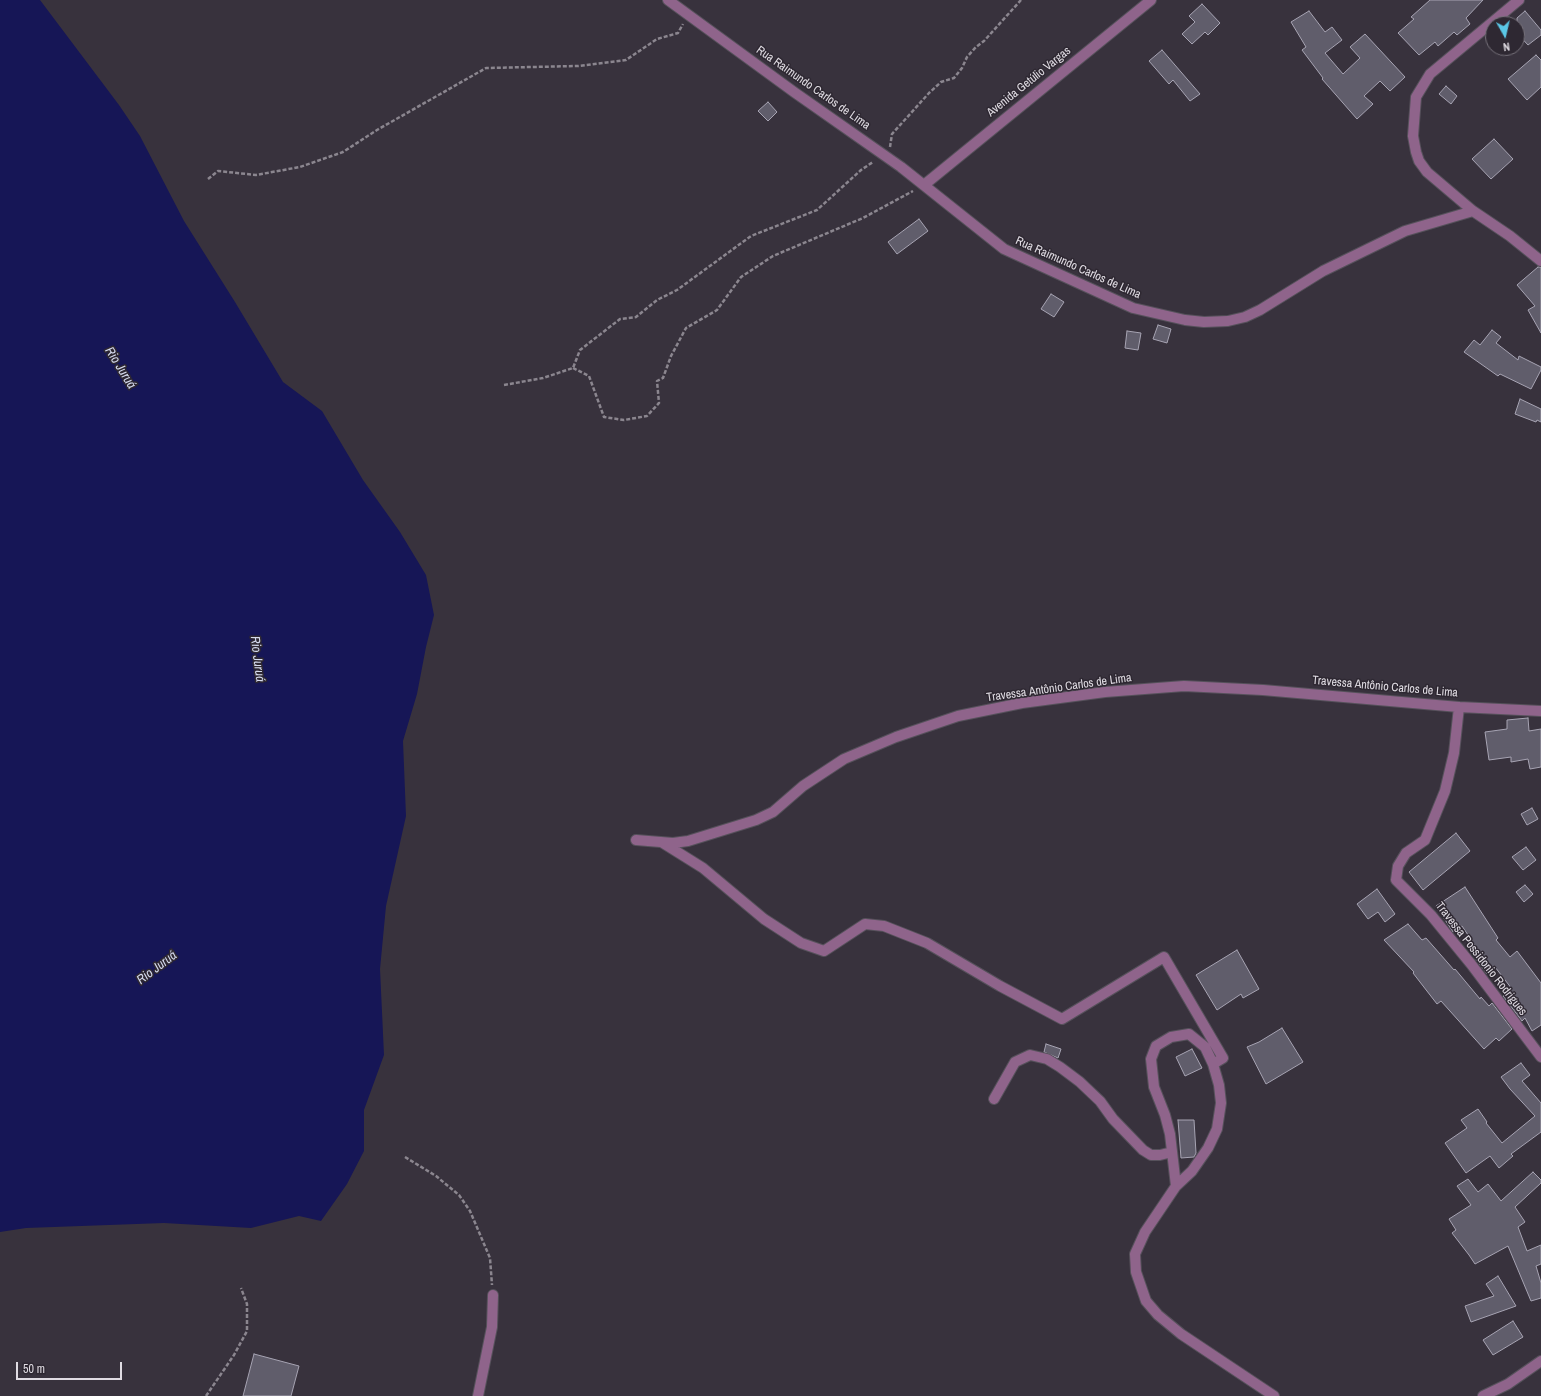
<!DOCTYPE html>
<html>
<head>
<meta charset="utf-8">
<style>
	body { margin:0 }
	#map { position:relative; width:1541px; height:1396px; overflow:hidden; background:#38323d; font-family:"Archivo Narrow",sans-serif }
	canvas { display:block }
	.north { position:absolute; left:1485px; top:16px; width:40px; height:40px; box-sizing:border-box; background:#2e2832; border:1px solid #757079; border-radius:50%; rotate:172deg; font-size:11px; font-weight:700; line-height:16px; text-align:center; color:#e0dce3 }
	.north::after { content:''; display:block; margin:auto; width:14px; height:18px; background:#5bc8e7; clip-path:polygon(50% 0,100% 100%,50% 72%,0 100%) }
	.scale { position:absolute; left:16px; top:1362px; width:106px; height:18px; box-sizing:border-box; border:2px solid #e0dce3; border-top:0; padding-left:5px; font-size:12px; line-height:14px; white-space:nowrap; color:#e0dce3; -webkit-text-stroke:3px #2e2832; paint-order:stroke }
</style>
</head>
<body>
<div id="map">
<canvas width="1541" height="1396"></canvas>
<div class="north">N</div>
<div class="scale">50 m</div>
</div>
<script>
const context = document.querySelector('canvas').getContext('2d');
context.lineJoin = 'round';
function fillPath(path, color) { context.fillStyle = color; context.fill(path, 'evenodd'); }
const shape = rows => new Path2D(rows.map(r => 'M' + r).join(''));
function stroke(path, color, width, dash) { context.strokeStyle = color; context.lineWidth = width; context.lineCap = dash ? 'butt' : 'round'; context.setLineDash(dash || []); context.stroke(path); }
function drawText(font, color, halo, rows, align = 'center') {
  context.font = font + ' "Archivo Narrow",sans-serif'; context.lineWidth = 3; context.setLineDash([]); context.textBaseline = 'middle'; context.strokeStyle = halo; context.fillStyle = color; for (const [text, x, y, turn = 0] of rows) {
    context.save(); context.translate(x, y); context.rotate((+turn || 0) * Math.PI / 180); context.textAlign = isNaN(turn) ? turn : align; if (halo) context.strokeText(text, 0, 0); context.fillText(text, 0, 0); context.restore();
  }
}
const water = shape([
	[0,0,40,0,119,105,140,136,184,221,235,302,283,382,322,411,363,480,400,532,426,575,434,615,426,647,417,694,403,741,406,816,386,906,380,969,384,1055,364,1110,364,1151,347,1184,321,1221,299,1216,251,1228,164,1223,26,1228,0,1232]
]);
const building = shape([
	[1430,0,1483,0,1466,18,1470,24,1457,35,1454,32,1438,46,1435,42,1419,55,1398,33,1414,19,1411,17,1430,0],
	[1202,4,1220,23,1208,35,1205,32,1192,44,1182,34,1195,22,1189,16,1202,4],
	[1309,11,1325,32,1332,27,1342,40,1325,53,1343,74,1360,58,1350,47,1365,34,1405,77,1390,91,1380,81,1364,96,1373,104,1357,119,1322,79,1323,78,1302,50,1306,47,1291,22,1309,11],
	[1525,11,1541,30,1541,35,1528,45,1517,33,1517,18,1525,11],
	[1162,50,1200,94,1190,101,1173,80,1169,84,1149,61,1162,50],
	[1536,55,1541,60,1541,87,1527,100,1508,79,1536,55],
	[1446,86,1457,96,1451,104,1439,94,1446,86],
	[768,102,777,112,768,121,758,111,768,102],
	[1494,139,1513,159,1491,179,1472,159,1494,139],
	[919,219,928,231,897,254,888,242,919,219],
	[1538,267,1541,267,1541,333,1528,310,1535,306,1517,285,1538,267],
	[1051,294,1064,302,1054,317,1041,309,1051,294],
	[1158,325,1171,329,1167,343,1153,339,1158,325],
	[1492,330,1501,337,1496,343,1518,360,1519,356,1541,367,1541,370,1531,389,1500,374,1498,376,1464,352,1474,340,1480,345,1492,330],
	[1127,331,1141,333,1138,350,1125,348,1127,331],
	[1520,399,1541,409,1541,422,1537,420,1536,422,1515,414,1520,399],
	[1528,718,1529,731,1541,729,1541,767,1530,769,1528,759,1511,762,1511,757,1489,760,1485,732,1507,729,1507,720,1528,718],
	[1532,808,1538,819,1527,825,1521,814,1532,808],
	[1456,833,1470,851,1423,890,1409,872,1456,833],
	[1526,847,1536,860,1523,870,1512,857,1526,847],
	[1525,885,1533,894,1524,902,1516,892,1525,885],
	[1465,887,1498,938,1496,940,1510,957,1517,951,1541,983,1541,1025,1532,1031,1525,1018,1522,1021,1503,996,1512,989,1495,967,1487,974,1475,958,1480,953,1462,926,1453,932,1436,906,1465,887],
	[1377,889,1395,914,1385,922,1378,912,1368,919,1357,904,1377,889],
	[1408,924,1422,940,1426,938,1454,970,1455,969,1480,999,1481,997,1489,1006,1492,1003,1512,1029,1499,1041,1496,1038,1484,1049,1441,1001,1437,1004,1413,973,1414,972,1384,940,1408,924],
	[1237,950,1259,989,1243,998,1241,994,1217,1010,1196,975,1237,950],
	[1282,1028,1303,1062,1266,1084,1247,1047,1259,1042,1282,1028],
	[1046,1044,1061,1049,1058,1058,1044,1052,1046,1044],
	[1192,1049,1202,1068,1185,1076,1176,1057,1192,1049],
	[1521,1063,1530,1075,1522,1081,1541,1103,1541,1132,1511,1154,1513,1156,1499,1168,1490,1156,1466,1173,1445,1143,1467,1128,1461,1120,1478,1109,1487,1122,1486,1123,1502,1143,1535,1116,1510,1089,1501,1077,1521,1063],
	[1178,1120,1194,1120,1196,1153,1194,1157,1181,1158,1178,1120],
	[1533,1172,1541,1180,1541,1183,1515,1207,1525,1222,1518,1227,1527,1251,1541,1245,1541,1264,1536,1266,1541,1283,1541,1298,1531,1301,1508,1246,1475,1264,1469,1255,1452,1233,1456,1230,1449,1219,1471,1205,1457,1186,1468,1179,1478,1192,1488,1184,1501,1201,1533,1172],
	[1498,1276,1516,1306,1471,1322,1465,1306,1494,1296,1486,1284,1498,1276],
	[1513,1321,1523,1337,1493,1355,1483,1340,1513,1321],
	[254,1354,299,1366,291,1396,243,1396,254,1354]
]);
const path = shape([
	[890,147,892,134,929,93,941,82,954,78,962,68,967,57,976,47,984,41,1021,0],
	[208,179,218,171,256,175,300,167,343,152,377,130,486,68,578,66,626,60,657,39,678,33,683,24],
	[573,368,589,376,604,417,624,420,647,416,659,403,657,381,663,378,671,356,686,328,717,310,741,277,773,256,863,218,913,191],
	[504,385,543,378,573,368,580,350,620,319,636,317,657,300,677,290,751,236,817,210,861,170,873,162],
	[405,1157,436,1176,459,1195,470,1211,490,1258,492,1285],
	[206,1396,234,1355,247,1331,247,1304,241,1288]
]);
const minor = shape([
	[668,0,794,92,901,167,1004,249,1133,308,1185,320,1204,322,1228,321,1245,317,1260,310,1323,271,1405,231,1473,211],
	[1519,0,1430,74,1416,97,1413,136,1416,152,1419,161,1427,172,1473,211,1510,236,1541,261],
	[924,185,1151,0],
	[1459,707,1454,753,1445,791,1425,840,1406,853,1398,866,1396,880,1431,915,1471,964,1541,1057],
	[636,840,673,843,688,841,756,820,773,812,803,786,844,759,896,737,958,716,1022,703,1105,692,1184,686,1263,690,1459,707,1541,711],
	[663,843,703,868,764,919,801,943,824,951,865,924,884,926,927,943,1000,986,1062,1019,1164,957,1223,1058,1213,1064],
	[994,1099,1015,1062,1030,1055,1047,1059,1060,1067,1080,1082,1100,1101,1113,1119,1143,1150,1151,1155,1160,1155,1172,1152],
	[1176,1186,1170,1134,1165,1115,1154,1087,1151,1059,1156,1046,1171,1037,1189,1034,1205,1047,1213,1064,1219,1085,1221,1103,1217,1129,1208,1148,1192,1171,1176,1186,1145,1232,1135,1254,1136,1272,1146,1301,1158,1315,1181,1334,1274,1396],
	[478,1396,492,1327,493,1295],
	[1483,1396,1508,1384,1541,1361]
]);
const streetNames = [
	["Avenida Getúlio Vargas",1029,82,-39],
	["Rua Raimundo Carlos de Lima",813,88,35],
	["Rua Raimundo Carlos de Lima",1078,268,24],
	["Travessa Antônio Carlos de Lima",1385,687,5],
	["Travessa Antônio Carlos de Lima",1059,688,-8],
	["Travessa Possidonio Rodrigues",1481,959,52]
];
const waterNames = [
	["Rio Juruá",120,368,58],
	["Rio Juruá",257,659,83],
	["Rio Juruá",157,968,-37]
];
fillPath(water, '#161656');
fillPath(building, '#605d6b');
stroke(building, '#a7a4b3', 1);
stroke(minor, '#56515b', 12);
stroke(path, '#8b868f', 2.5, [4, 2]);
stroke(minor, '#8f648b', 10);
drawText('12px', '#e0dce3', '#2e2832', streetNames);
drawText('italic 13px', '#d5daee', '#2e2832', waterNames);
</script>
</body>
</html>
